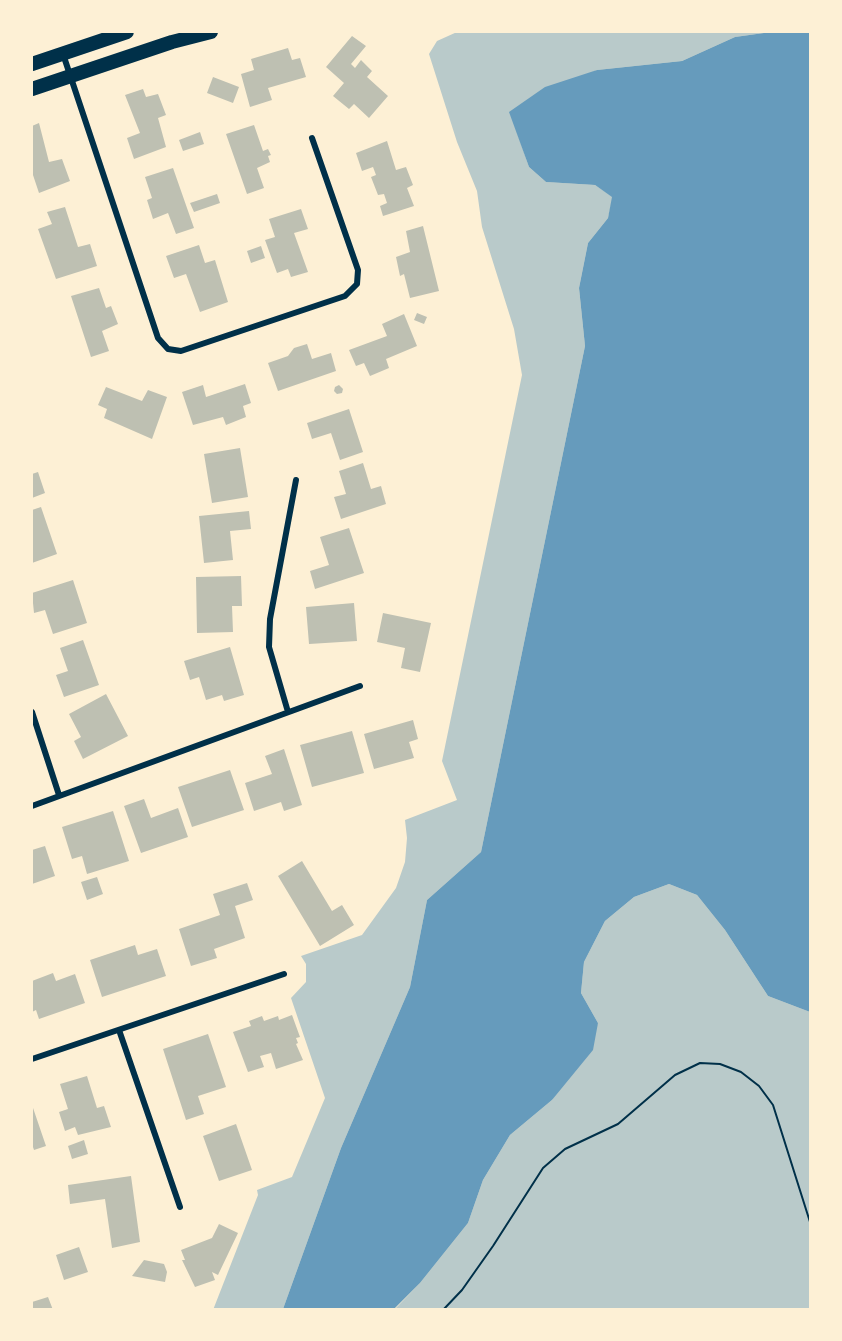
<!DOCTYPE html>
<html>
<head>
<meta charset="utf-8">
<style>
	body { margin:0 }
	#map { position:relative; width:842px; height:1341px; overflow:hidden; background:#fdf0d5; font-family:Manrope,sans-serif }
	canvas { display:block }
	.frame { position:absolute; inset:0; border:33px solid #fdf0d5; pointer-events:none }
</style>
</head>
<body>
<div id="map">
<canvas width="842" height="1341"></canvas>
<div class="frame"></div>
</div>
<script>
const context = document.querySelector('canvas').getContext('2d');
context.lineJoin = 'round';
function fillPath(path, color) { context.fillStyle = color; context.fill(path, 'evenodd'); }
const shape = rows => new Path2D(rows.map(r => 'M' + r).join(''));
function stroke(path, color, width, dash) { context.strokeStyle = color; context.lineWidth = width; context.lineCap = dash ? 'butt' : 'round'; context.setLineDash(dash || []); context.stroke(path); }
const green = shape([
	[457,32,771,32,735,37,682,61,597,70,510,112,529,167,546,182,595,185,613,197,608,218,588,243,579,288,585,346,481,852,427,900,410,987,341,1148,283,1309,213,1310,258,1195,257,1190,292,1177,325,1098,291,998,306,982,306,964,301,956,362,935,396,888,405,862,407,838,405,820,457,800,442,761,522,375,514,329,482,227,477,191,457,142,429,54,437,41],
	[669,884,697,895,725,930,768,996,810,1012,810,1309,394,1310,420,1283,468,1223,483,1180,510,1135,552,1100,598,1023,581,993,584,962,605,921,634,897]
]);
const water = shape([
	[771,32,810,32,810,1012,768,996,725,930,697,895,669,884,634,897,605,921,584,962,581,993,598,1023,593,1050,552,1100,510,1135,483,1180,468,1223,420,1283,394,1309,283,1309,341,1148,410,987,427,900,481,852,585,346,579,288,588,243,608,218,612,197,595,185,546,182,529,167,509,112,545,87,597,70,682,61,735,37]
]);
const building = shape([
	[352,36,366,46,351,64,355,68,361,60,372,71,367,77,388,96,369,118,354,104,349,109,333,96,344,83,326,67],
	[288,48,292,60,300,58,306,77,268,88,272,100,250,107,241,74,254,70,251,59],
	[213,77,239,87,233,103,207,93],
	[143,89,146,97,158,94,166,115,158,118,166,147,134,159,127,138,140,133,125,95],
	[39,123,49,162,62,159,70,181,39,193,32,172,32,126],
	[254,125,263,151,268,149,271,155,268,156,270,162,257,168,264,188,247,194,226,134],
	[200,132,204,144,183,151,179,140],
	[387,141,396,170,406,167,413,185,407,188,414,206,383,216,380,206,387,203,384,194,378,195,371,177,376,175,373,167,362,171,356,153],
	[173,168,194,228,176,234,168,213,153,219,147,200,152,198,145,177],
	[217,194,220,203,194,212,190,203],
	[65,207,78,247,90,244,97,266,56,279,38,229,52,224,47,212],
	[301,209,308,229,294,233,308,272,291,277,288,269,277,273,265,240,275,237,269,219],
	[423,226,439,291,410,298,404,274,400,276,396,257,410,252,406,231],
	[199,245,205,263,215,260,228,302,200,312,186,274,174,278,166,256],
	[261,246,265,258,251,263,247,251],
	[99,288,106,308,111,306,118,324,102,331,109,351,91,357,71,296],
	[417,313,427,317,424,324,414,320],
	[404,314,417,346,386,359,389,368,370,376,364,363,356,366,349,350,387,336,382,324],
	[307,344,312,359,331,353,336,371,278,391,268,363,288,356,294,348],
	[245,384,251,403,243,406,246,417,226,425,223,417,193,425,182,392,203,385,206,397],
	[339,385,343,389,342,393,337,394,334,391,335,387],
	[106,387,142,401,148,390,167,397,152,439,104,418,107,409,98,405],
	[349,409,363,452,340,460,331,433,312,439,307,423],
	[240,448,248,497,212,503,204,454],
	[363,463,371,489,381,486,386,504,341,519,334,497,346,494,339,471],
	[38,472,45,493,32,498,32,474],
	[41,507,57,554,32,563,32,510],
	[249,511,251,529,230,531,233,560,204,563,199,516],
	[349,528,364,573,315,589,310,571,329,565,320,537],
	[241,576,242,606,232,606,233,632,197,633,196,577],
	[73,580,87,623,53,634,45,610,34,613,32,593],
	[354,603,357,641,309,644,306,607],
	[383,613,431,623,420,672,401,668,405,648,377,642],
	[83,640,99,685,64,697,56,675,68,671,60,648],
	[230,647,244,695,224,701,222,695,206,700,199,677,190,680,184,661],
	[106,694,128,736,83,759,74,741,81,737,69,714],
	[413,720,418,739,409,742,414,758,374,769,364,734],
	[352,731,364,773,312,787,300,745],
	[284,749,302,805,284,811,281,802,254,811,245,783,272,774,265,756],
	[230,770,244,810,192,827,178,787],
	[144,799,151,818,178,808,188,837,141,853,124,806],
	[113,811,129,861,87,874,82,856,72,859,62,827],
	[45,846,55,876,32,884,32,850],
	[302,861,332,911,342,905,354,925,320,946,278,876],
	[97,877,103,894,87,900,81,882],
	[247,883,253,900,235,906,245,938,214,949,217,958,191,966,179,929,220,915,213,894],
	[135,945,138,955,157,949,166,976,102,997,90,960],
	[53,973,56,981,75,974,85,1003,39,1019,36,1010,32,1012,32,981],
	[292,1015,300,1037,296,1038,298,1043,296,1044,303,1060,276,1069,271,1053,260,1056,264,1067,248,1072,233,1032,251,1026,249,1021,262,1016,264,1021,278,1016,279,1020],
	[208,1034,226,1087,198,1096,204,1114,186,1120,163,1049],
	[87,1076,97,1108,104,1106,111,1127,78,1135,75,1127,65,1131,59,1112,68,1109,60,1084],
	[32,1105,46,1146,34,1150,32,1144],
	[236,1124,252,1170,219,1181,203,1136],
	[84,1140,88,1154,72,1159,68,1146],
	[131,1176,140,1242,112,1248,105,1199,70,1204,68,1185],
	[219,1224,238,1233,218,1275,212,1272,215,1280,195,1287,182,1260,185,1260,181,1250,212,1238],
	[79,1247,88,1272,64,1280,56,1255],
	[144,1260,164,1264,167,1272,165,1282,132,1276],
	[48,1297,53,1310,32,1310,32,1302]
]);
const path = shape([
	[443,1310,462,1290,493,1246,543,1168,565,1149,618,1124,675,1075,700,1063,720,1064,741,1072,759,1086,773,1105,810,1222]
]);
const minor = shape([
	[63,54,158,338,168,349,181,351,345,296,357,284,358,270,312,138],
	[32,712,59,795],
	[288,712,269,647,270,619,296,480],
	[32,806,360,686],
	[119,1030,180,1207],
	[32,1059,284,974]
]);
const primary = shape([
	[32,64,127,32],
	[32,89,172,42,211,32]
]);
fillPath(green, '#b9caca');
fillPath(water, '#669bbc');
fillPath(building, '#bec0b2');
stroke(path, '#003049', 2);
stroke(minor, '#003049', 6);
stroke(primary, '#003049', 14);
</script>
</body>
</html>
